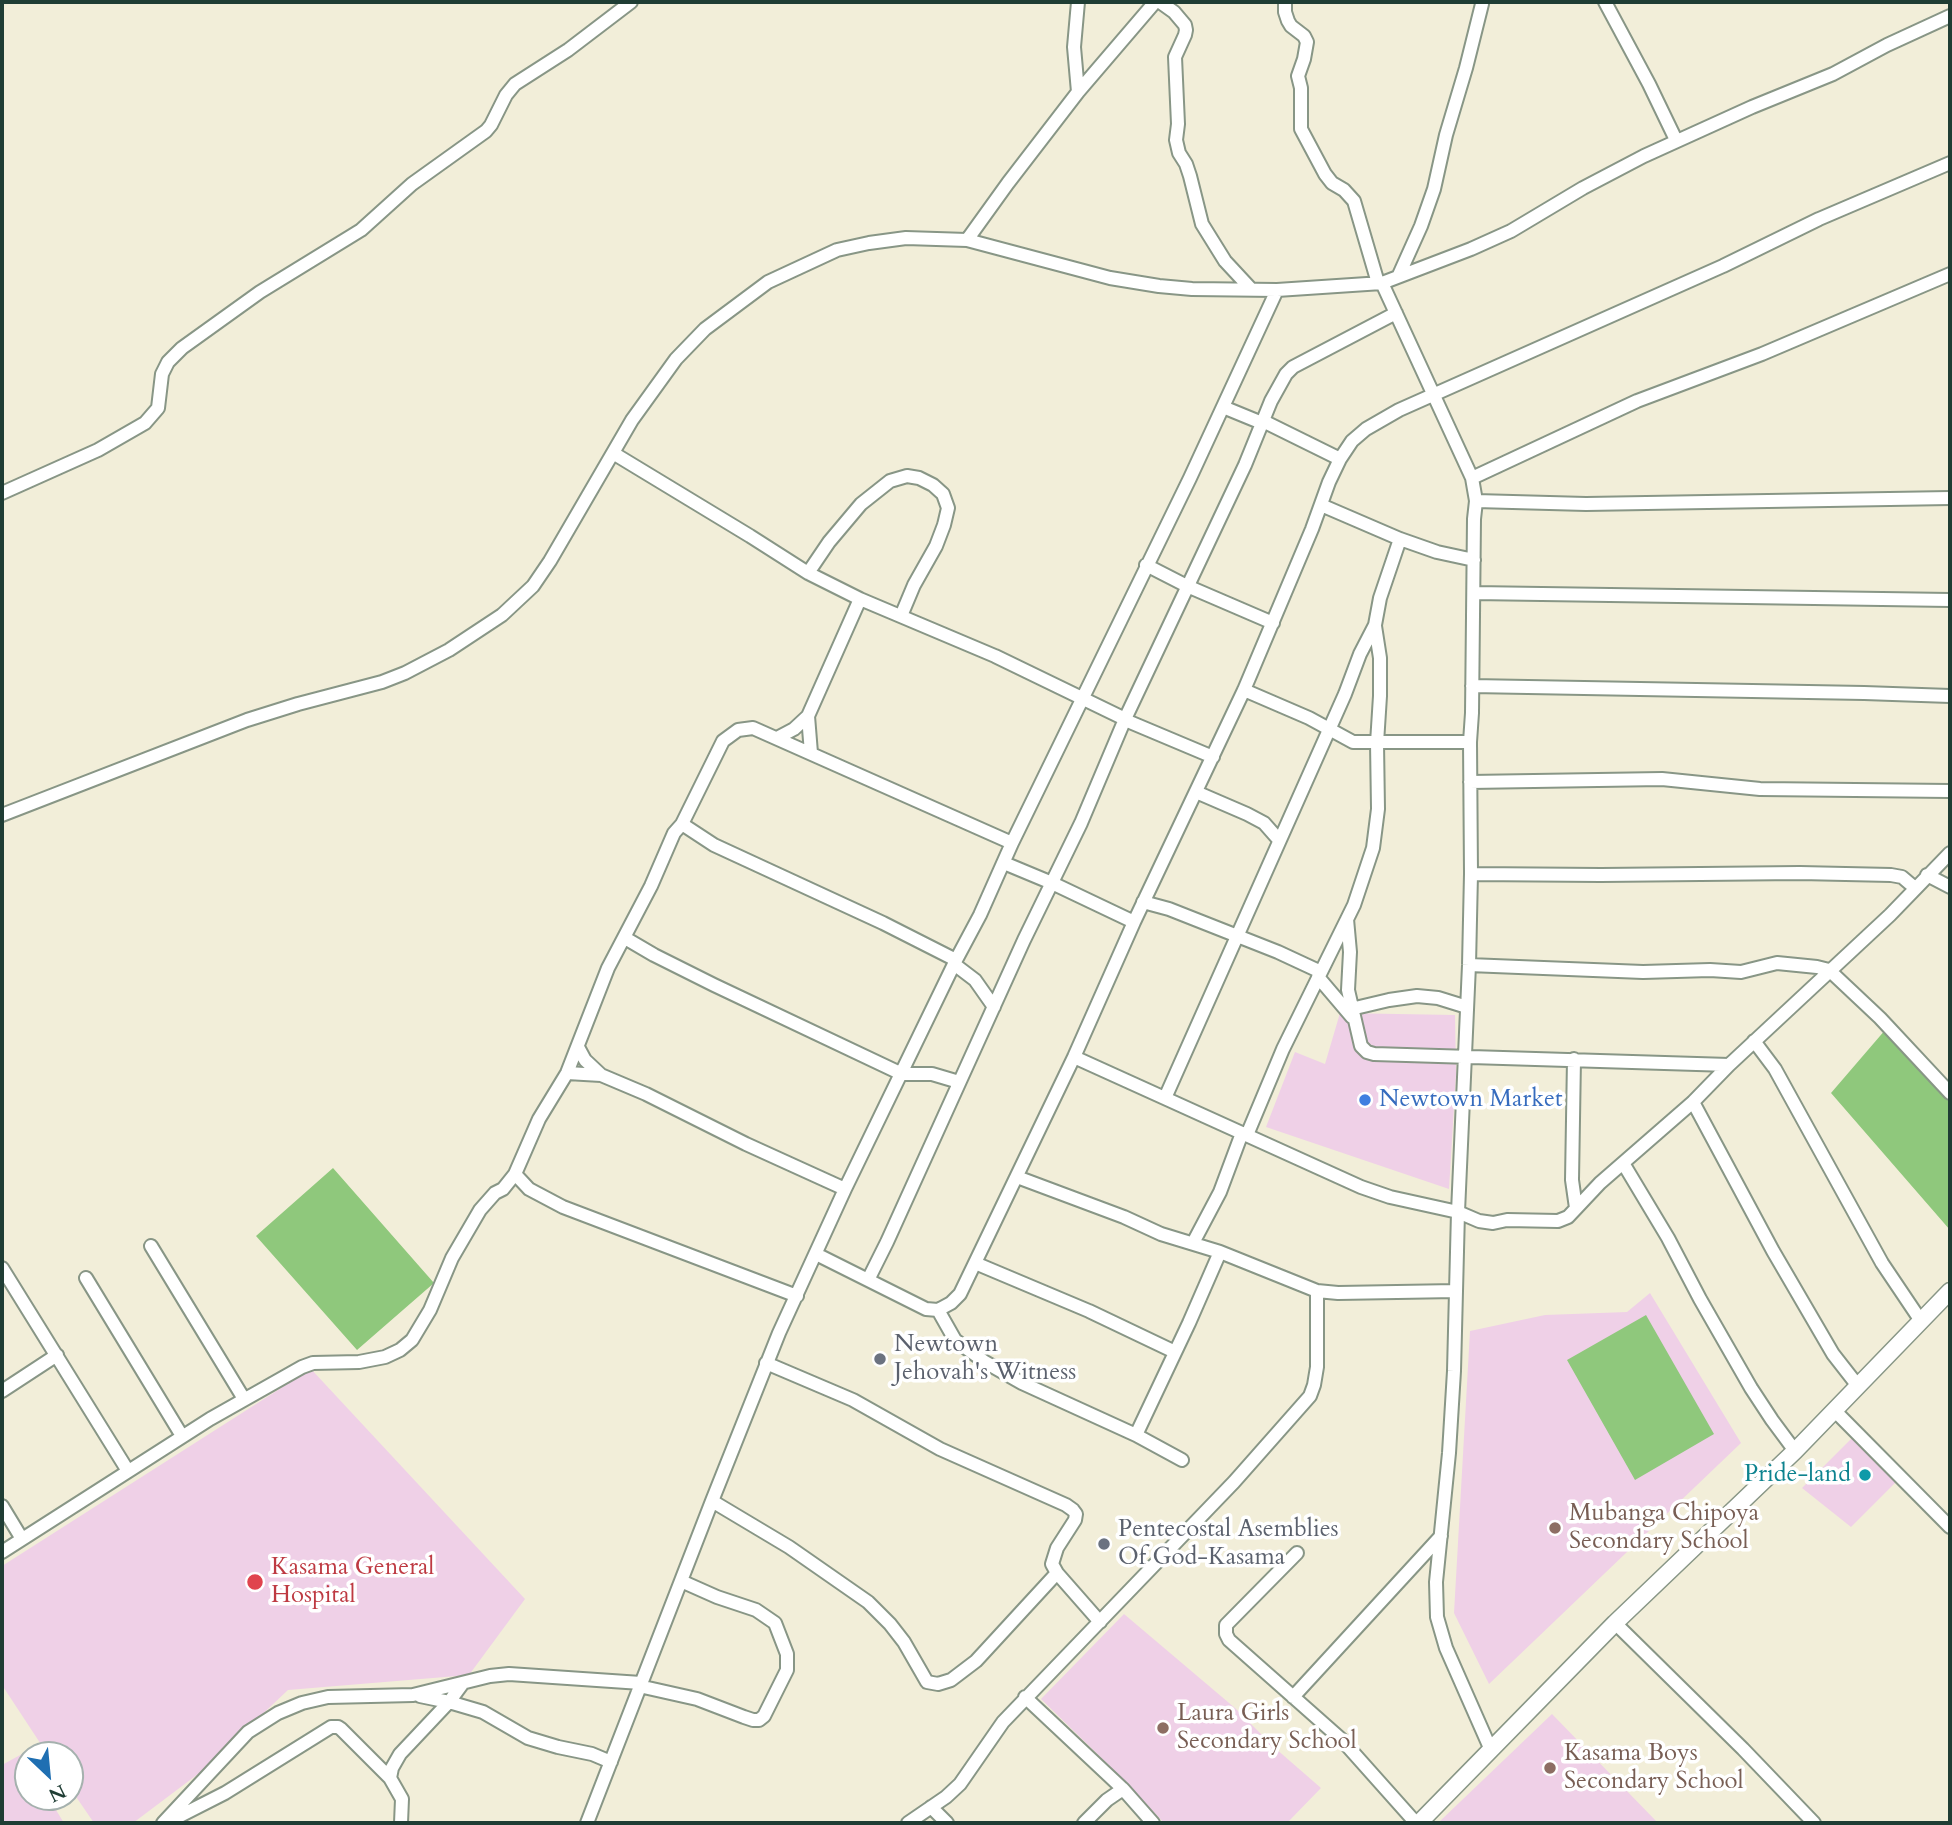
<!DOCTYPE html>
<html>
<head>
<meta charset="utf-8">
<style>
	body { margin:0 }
	#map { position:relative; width:1952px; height:1825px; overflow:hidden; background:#f2eed9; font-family:Cardo,serif }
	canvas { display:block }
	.frame { position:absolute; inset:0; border:4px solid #1f3d34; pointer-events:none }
	.north { position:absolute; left:14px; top:1741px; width:70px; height:70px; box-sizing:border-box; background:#fff; border:2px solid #a5b1ae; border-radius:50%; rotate:154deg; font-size:19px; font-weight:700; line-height:28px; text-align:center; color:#1f3d34 }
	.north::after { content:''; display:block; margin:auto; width:24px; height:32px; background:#1f6fb2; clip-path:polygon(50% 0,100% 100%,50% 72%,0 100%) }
</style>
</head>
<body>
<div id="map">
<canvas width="1952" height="1825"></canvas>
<div class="frame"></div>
<div class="north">N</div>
</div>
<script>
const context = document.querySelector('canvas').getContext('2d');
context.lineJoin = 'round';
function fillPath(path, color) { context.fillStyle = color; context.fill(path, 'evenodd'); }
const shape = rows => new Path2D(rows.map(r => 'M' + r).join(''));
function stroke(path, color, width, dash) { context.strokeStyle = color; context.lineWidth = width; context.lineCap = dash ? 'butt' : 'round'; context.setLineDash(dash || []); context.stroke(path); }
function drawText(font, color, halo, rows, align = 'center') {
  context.font = font + ' Cardo,serif'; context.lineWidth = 7; context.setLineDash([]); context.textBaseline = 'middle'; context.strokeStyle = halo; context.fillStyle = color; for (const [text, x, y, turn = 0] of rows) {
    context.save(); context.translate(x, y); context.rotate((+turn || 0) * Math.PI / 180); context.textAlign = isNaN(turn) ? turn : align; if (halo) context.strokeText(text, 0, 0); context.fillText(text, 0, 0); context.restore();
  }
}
const built = shape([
	[1340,1013,1455,1015,1456,1074,1449,1189,1266,1127,1295,1052,1325,1064],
	[1650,1293,1741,1443,1489,1684,1454,1613,1470,1331,1545,1315,1627,1312],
	[311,1369,525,1599,469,1675,288,1690,202,1771,133,1823,94,1823,70,1788,70,1755,48,1755,2,1685,2,1566],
	[1854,1436,1897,1481,1851,1527,1802,1488],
	[1124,1614,1235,1708,1275,1748,1321,1788,1287,1823,1164,1823,1126,1782,1041,1699],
	[1552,1714,1658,1823,1438,1823],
	[22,1754,28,1764,28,1797,48,1797,64,1823,2,1823,2,1765]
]);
const green = shape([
	[1886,1029,1950,1095,1950,1230,1831,1093],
	[333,1168,434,1283,357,1350,256,1236],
	[1646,1315,1714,1434,1635,1480,1567,1360]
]);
const minor = shape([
	[1078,2,1074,47,1078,92],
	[1160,2,1174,12,1185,25,1186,30,1185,35,1175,57,1178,124,1176,140,1179,153,1186,164,1190,176,1202,224,1225,261,1251,289],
	[1285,2,1285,12,1288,21,1291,26,1304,36,1307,42,1304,59,1298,76,1301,88,1301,129,1325,174,1332,183,1344,190,1354,201,1378,283],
	[1605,2,1649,84,1676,140],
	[967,240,1008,183,1078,92,1155,2],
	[1399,275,1421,226,1434,189,1446,135,1466,68,1482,4],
	[1382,283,1471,249,1511,231,1583,188,1644,156,1752,107,1833,74,1887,45,1950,16],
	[1223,407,1262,423],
	[1263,421,1340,459],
	[613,453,750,536,808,573,860,599,995,656,1125,719],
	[1472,478,1637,401,1762,354,1950,274],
	[2,493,98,450,145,423,158,408,162,374,168,362,182,348,260,292,361,230,412,184,486,131,491,125,506,95,515,84,568,50,631,2],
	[1476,501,1586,504,1950,498],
	[1321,505,1400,539,1437,552,1474,560],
	[1146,565,1187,586,1273,623],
	[808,573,829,542,861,504,890,481,907,476,919,478,933,485,943,494,948,508,944,525,936,546,914,585,901,616],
	[1474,593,1950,600],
	[1472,686,1864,693,1950,696],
	[1244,690,1309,718,1353,742,1470,742],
	[808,716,811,753],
	[1125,720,1213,757],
	[777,738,794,729,808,716,860,599],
	[1470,782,1662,779,1760,789,1950,791],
	[1196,792,1247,814,1264,823,1279,840],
	[2,815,247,720,298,704,382,682,405,673,449,650,502,615,533,586,550,561,632,420,676,359,705,329,768,282,837,250,869,243,906,238,967,240,1110,278,1159,286,1192,289,1277,290,1382,283,1472,478,1476,501,1474,519,1472,713,1470,742,1471,874,1469,965,1458,1212,1454,1371,1449,1453,1436,1582,1437,1617,1446,1648,1491,1750],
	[1004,863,1052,883,1134,922],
	[1471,874,1601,875,1800,873,1891,875,1902,877,1915,888],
	[1927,875,1950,887],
	[1143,902,1169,909,1278,952,1321,972],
	[1347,919,1350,952,1348,990,1361,1046,1367,1052,1374,1054,1729,1065,1890,915,1950,853],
	[625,938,654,955,714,985,902,1074,932,1074,959,1082],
	[956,960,883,923,714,845,682,824,723,741,738,730,753,728,1012,843],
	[954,964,975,980,994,1007],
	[1469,965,1643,972,1710,970,1741,972,1777,963,1817,967,1829,970,1880,1018,1950,1093],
	[1318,977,1352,1017],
	[1351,1009,1389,1000,1417,996,1438,998,1467,1007],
	[1754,1041,1775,1069,1882,1263,1921,1321],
	[578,1047,585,1060,601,1075,646,1094,746,1144,845,1189],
	[1074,1057,1361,1187,1390,1197,1458,1212,1479,1221,1493,1223,1507,1220,1558,1221,1568,1217,1600,1183,1693,1102,1729,1065],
	[1574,1059,1572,1180,1576,1208],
	[567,1073,601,1075],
	[1165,1098,1345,694,1360,654,1375,625,1380,598,1400,539],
	[1693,1102,1773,1251,1833,1354,1858,1386],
	[1247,1135,1283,1049,1354,905,1373,848,1378,809,1377,743,1380,696,1380,658,1375,626],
	[1623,1163,1668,1238,1700,1299,1751,1388,1772,1420,1795,1451],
	[515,1174,529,1189,563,1207,797,1296],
	[1017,1177,1124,1217,1161,1234,1220,1252,1317,1291,1338,1293,1456,1291],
	[1193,1243,1220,1192,1242,1133],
	[151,1246,244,1399],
	[816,1254,926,1309,938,1310,951,1303,960,1294,1074,1057,1134,922,1244,690,1312,529,1329,482,1340,459,1352,441,1366,429,1399,410,1723,266,1819,219,1950,163],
	[975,1263,1089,1311,1175,1352],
	[2,1268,128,1471],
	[86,1278,182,1436],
	[868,1280,887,1242,1024,940,1081,823,1125,719,1245,465,1271,401,1286,374,1293,367,1396,313],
	[938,1310,955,1340,985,1362,1022,1383,1136,1435,1182,1460],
	[766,1363,853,1400,940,1449,1066,1505,1073,1510,1076,1514,1075,1520,1057,1548,1052,1564,1057,1573,1100,1622],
	[2,1391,57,1355],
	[1834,1410,1950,1527],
	[1136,1435,1189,1323,1220,1252],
	[712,1501,789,1547,868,1602,890,1624,904,1642,927,1682,938,1684,951,1680,976,1661,1057,1573],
	[2,1506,22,1539],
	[2,1552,210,1419,302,1367,313,1363,359,1362,385,1357,400,1350,412,1340,430,1310,452,1258,480,1210,495,1193,503,1189,515,1174,539,1119,567,1073,608,968,651,886,674,833,682,824],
	[1297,1553,1226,1625,1226,1634,1229,1640,1342,1740,1416,1823],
	[1615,1623,1743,1749,1814,1823],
	[639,1686,697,1699,744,1717,753,1720,759,1720,764,1716,787,1670,787,1654,775,1623,756,1610,717,1597,681,1581],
	[420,1696,449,1702,483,1712,528,1738,558,1747,592,1754,611,1762],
	[1025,1697,1123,1789,1153,1823],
	[1293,1697,1441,1536],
	[931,1807,947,1823],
	[168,1822,225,1793,331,1727,338,1727,341,1729,390,1778],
	[163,1823,248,1732,278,1713,302,1703,328,1697,413,1695,490,1676,509,1674,641,1683],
	[401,1823,402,1799,390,1778,392,1768,400,1754,449,1702,463,1683],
	[587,1823,712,1501,779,1333,845,1189,956,960,980,915,1012,843,1190,478,1277,290],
	[908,1823,946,1797,960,1784,1003,1722,1234,1482,1310,1396,1314,1385,1317,1367,1317,1291],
	[1084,1823,1107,1800,1123,1789]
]);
const major = shape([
	[1419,1823,1615,1623,1795,1451,1950,1291]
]);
const markers = [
	[1365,1100,7,"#3f7fe0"],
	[880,1359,7,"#6b7280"],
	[1865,1475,7,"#0f9aa8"],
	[1555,1528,7,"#8d6e63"],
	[1104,1544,7,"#6b7280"],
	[255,1582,9,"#e0444e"],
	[1163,1728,7,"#8d6e63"],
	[1550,1768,7,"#8d6e63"]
];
const shopNames = [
	["Newtown Market",1379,1100]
];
const worshipNames = [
	["Newtown",894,1345],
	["Jehovah's Witness",894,1373],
	["Pentecostal Asemblies",1118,1530],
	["Of God-Kasama",1118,1558]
];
const cultureNames = [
	["Pride-land",1851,1475]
];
const educationNames = [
	["Mubanga Chipoya",1569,1514],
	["Secondary School",1569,1542],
	["Laura Girls",1177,1714],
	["Secondary School",1177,1742],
	["Kasama Boys",1564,1754],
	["Secondary School",1564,1782]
];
const healthNames = [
	["Kasama General",271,1568],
	["Hospital",271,1596]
];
fillPath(built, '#efd0e7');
fillPath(green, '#8fc87c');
stroke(minor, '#889686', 16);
stroke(major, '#889686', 19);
stroke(minor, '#fff', 12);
stroke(major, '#fff', 16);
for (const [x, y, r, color] of markers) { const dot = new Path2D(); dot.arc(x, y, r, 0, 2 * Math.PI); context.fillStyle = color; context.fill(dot); stroke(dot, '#fff', 2.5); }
drawText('24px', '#366cbe', '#fff', shopNames, 'left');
drawText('24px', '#5b616d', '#fff', worshipNames, 'left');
drawText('24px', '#0d838f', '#fff', cultureNames, 'right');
drawText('24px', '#785e54', '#fff', educationNames, 'left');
drawText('24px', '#be3a42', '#fff', healthNames, 'left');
</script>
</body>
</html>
